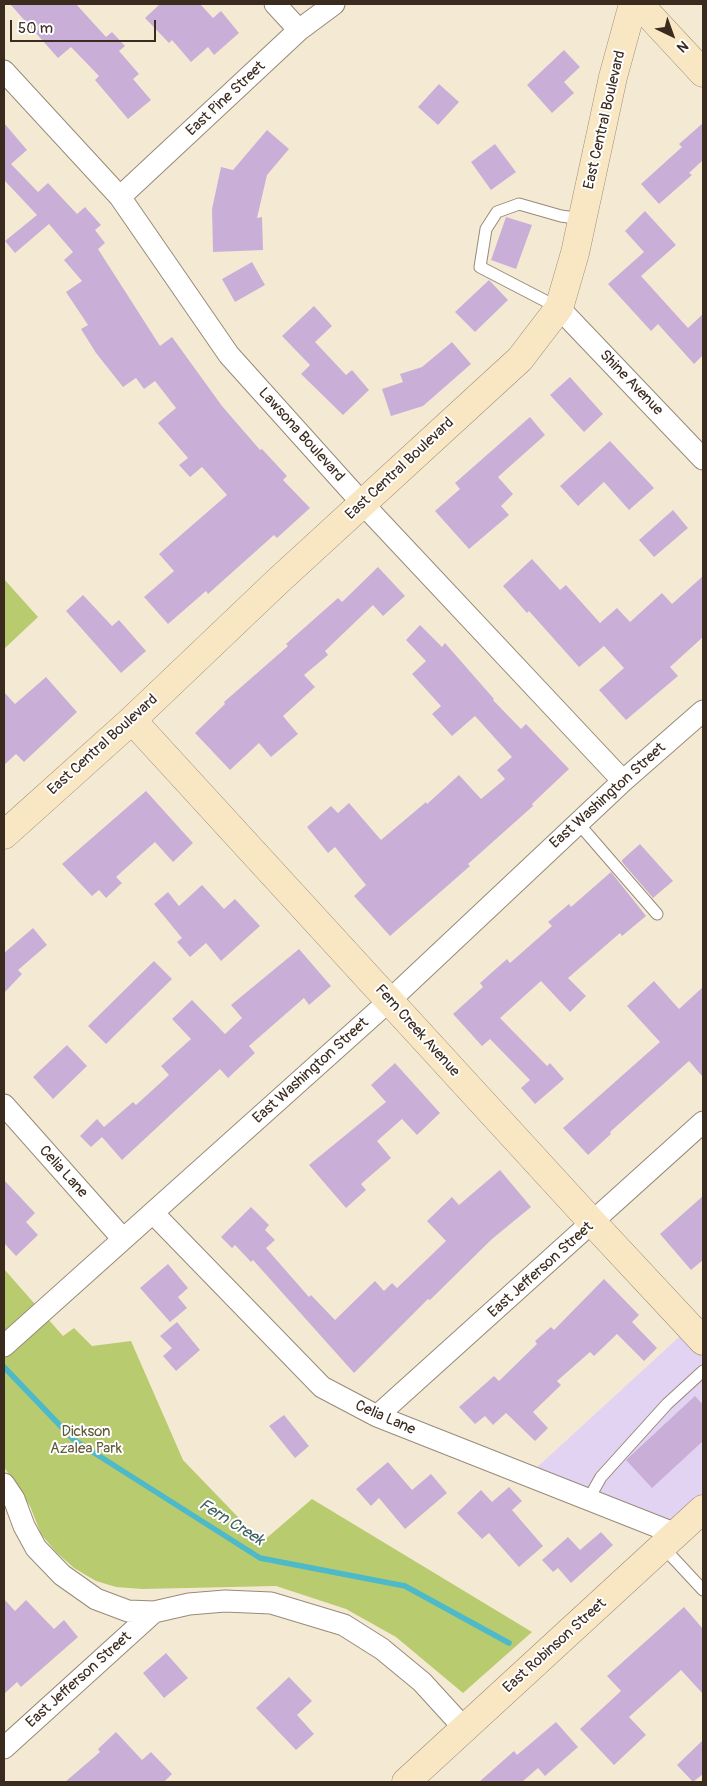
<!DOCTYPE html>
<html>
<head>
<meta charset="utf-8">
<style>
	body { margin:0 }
	#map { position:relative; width:707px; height:1786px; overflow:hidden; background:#f4ead4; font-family:Pangolin,sans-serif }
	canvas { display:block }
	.frame { position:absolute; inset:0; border:5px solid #3b2a1e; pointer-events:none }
	.north { position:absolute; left:647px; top:10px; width:50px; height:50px; -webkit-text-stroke:4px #fff; paint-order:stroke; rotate:138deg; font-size:14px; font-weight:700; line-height:20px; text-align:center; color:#3b2a1e }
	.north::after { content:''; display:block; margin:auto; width:18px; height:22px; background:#3b2a1e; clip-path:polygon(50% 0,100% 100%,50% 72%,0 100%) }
	.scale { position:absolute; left:10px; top:20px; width:146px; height:22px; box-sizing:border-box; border:2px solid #3b2a1e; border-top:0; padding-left:6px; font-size:15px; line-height:18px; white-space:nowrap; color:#3b2a1e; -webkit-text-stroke:4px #fff; paint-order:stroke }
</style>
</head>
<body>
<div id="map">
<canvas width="707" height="1786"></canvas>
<div class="frame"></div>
<div class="north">N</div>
<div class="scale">50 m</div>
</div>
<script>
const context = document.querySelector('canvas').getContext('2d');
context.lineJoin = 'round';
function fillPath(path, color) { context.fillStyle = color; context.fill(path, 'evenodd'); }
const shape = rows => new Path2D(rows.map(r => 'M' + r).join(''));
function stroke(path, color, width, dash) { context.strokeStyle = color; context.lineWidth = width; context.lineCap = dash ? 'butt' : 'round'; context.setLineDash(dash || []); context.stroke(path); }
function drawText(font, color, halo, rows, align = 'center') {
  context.font = font + ' Pangolin,sans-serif'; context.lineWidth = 4; context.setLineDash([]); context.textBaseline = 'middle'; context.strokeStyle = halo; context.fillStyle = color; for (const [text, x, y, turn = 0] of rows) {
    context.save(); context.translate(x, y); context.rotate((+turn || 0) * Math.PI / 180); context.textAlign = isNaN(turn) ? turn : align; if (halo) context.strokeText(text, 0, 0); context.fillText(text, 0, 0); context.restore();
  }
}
const built = shape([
	[703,1315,703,1509,684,1527,534,1470]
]);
const green = shape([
	[4,579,38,617,4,649],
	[4,1269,63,1336,74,1328,92,1346,131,1341,183,1460,262,1542,312,1499,532,1632,463,1693,396,1637,346,1609,276,1586,142,1589,116,1587,96,1581,74,1568,56,1552,41,1534,30,1506,4,1467]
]);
const stream = shape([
	[4,1367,74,1440,260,1558,405,1586,509,1643]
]);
const building = shape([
	[10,4,76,4,106,37,112,32,125,46,119,51,139,74,133,79,151,100,128,119,95,80,99,76,71,47,58,58],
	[160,4,200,4,213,18,221,11,239,33,214,55,208,47,191,62,172,40,169,43,145,18],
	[564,50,580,67,564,82,574,93,552,113,527,85],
	[439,84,459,102,438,125,418,107],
	[4,123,27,150,11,164,38,192,48,183,77,214,85,207,101,225,95,230,105,243,98,249,160,346,172,337,222,406,260,450,262,449,287,476,283,480,310,508,277,538,274,535,208,594,206,591,168,624,144,597,174,571,159,554,227,495,202,467,190,477,179,465,188,458,158,423,176,408,155,381,144,389,136,378,123,387,96,353,81,329,88,325,66,292,82,281,64,260,73,252,49,224,15,253,5,241,37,215,4,180],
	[703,123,703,160,689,173,692,175,659,204,641,184,682,147,679,144],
	[267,130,289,149,267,175,257,218,262,217,263,250,213,252,212,209,221,167,233,170],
	[495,144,516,172,491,190,471,162],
	[645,211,676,245,641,276,688,328,703,314,703,355,694,364,658,324,651,331,608,284,644,252,625,231],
	[506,217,532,225,516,269,491,260],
	[252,262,265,285,235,302,222,279],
	[489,280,508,300,475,332,455,312],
	[314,306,332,326,315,342,346,375,352,370,369,390,343,415,301,374,310,365,282,336],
	[452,342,471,364,423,406,391,416,382,389,403,382,400,374,422,367],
	[570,377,603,414,584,432,550,395],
	[530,417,545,435,498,477,513,494,501,506,509,515,469,549,435,511,460,489,455,483],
	[610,441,654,488,629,510,604,482,578,506,560,486],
	[673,510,688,528,654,557,639,540],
	[532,559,560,590,566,585,600,623,617,608,630,622,662,593,672,604,703,576,703,637,670,667,678,676,626,720,599,690,624,668,604,646,579,667,529,611,527,613,503,586],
	[378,567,405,596,383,616,373,605,325,651,328,655,304,675,315,687,283,716,298,734,271,757,259,743,230,770,195,733,225,704,224,702,288,646,286,644,338,598,342,602],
	[83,595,112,626,119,620,146,651,121,673,66,611],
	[420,625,442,647,445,643,494,699,493,700,521,729,526,724,569,769,532,804,533,806,468,864,470,866,390,936,354,896,366,885,335,847,328,853,307,827,331,806,338,813,349,803,381,840,426,802,427,804,459,775,481,799,505,779,497,770,512,757,475,716,452,736,432,714,441,706,412,674,426,661,406,640],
	[46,677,77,712,24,762,16,754,4,765,4,692,15,704],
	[146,791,193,843,173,862,155,842,116,877,122,883,106,898,99,890,92,896,62,864],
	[640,844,673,881,653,898,622,862,622,860],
	[611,872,646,916,622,936,620,933,568,978,586,996,570,1012,541,981,500,1018,547,1066,550,1063,564,1079,535,1104,521,1088,530,1080,490,1039,482,1046,453,1014,483,987,480,983,507,959,510,963,552,926,548,922,569,904,571,907],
	[202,885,224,909,235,899,260,926,221,961,206,943,190,957,177,942,182,938,154,904,168,892,179,906],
	[33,928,47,945,18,970,22,974,4,993,4,953],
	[299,949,331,986,309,1005,304,998,249,1046,255,1053,228,1078,220,1069,122,1160,102,1137,91,1147,80,1136,97,1119,104,1127,133,1102,136,1105,169,1075,161,1066,191,1039,172,1019,192,1000,225,1034,242,1018,231,1005],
	[154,961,172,979,106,1044,88,1026],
	[654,981,679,1009,703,987,703,1077,689,1061,610,1132,611,1134,588,1155,563,1128,660,1042,627,1006],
	[67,1045,87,1066,53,1099,33,1077],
	[395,1063,440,1113,417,1135,402,1119,377,1141,391,1158,361,1184,366,1190,346,1208,309,1165,386,1102,371,1085],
	[500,1170,531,1207,492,1239,430,1300,428,1299,354,1373,253,1260,251,1262,235,1245,232,1248,221,1237,251,1207,269,1225,265,1230,275,1240,266,1248,309,1297,311,1295,335,1320,375,1281,384,1291,392,1283,397,1288,446,1241,427,1221,452,1197,459,1205],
	[4,1180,35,1213,26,1222,38,1235,16,1256,4,1243],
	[703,1196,703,1260,691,1270,660,1234],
	[168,1264,188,1288,178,1297,187,1308,170,1322,140,1288],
	[604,1279,639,1315,632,1322,657,1348,644,1361,617,1334,594,1356,590,1352,557,1381,561,1385,533,1412,548,1428,535,1441,506,1413,493,1425,485,1416,475,1424,459,1407,494,1376,499,1381,537,1344,535,1341,551,1327,554,1330],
	[177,1322,200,1350,176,1371,163,1356,172,1348,160,1336],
	[695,1396,703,1405,703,1441,652,1488,626,1460],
	[284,1415,309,1446,295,1458,269,1426],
	[388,1462,412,1490,431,1474,447,1493,405,1529,379,1498,371,1506,356,1489],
	[509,1487,522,1501,512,1510,543,1546,519,1567,489,1533,482,1539,457,1513,481,1490,492,1502],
	[601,1532,613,1545,571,1583,558,1568,553,1572,542,1560,568,1537,580,1550],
	[4,1599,15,1611,26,1600,54,1629,64,1620,78,1637,21,1687,17,1682,4,1694],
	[684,1607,703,1629,703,1694,681,1670,629,1717,646,1735,614,1765,580,1729,621,1691,607,1676],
	[166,1653,188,1678,164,1698,143,1673],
	[289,1677,312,1701,297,1715,314,1734,296,1750,256,1708],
	[556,1722,578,1747,545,1776,538,1768,522,1782,479,1782,514,1751,517,1755],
	[116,1732,142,1760,151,1752,172,1774,164,1782,65,1782,100,1752,98,1749],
	[703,1740,703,1774,693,1782,677,1765]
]);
const lane = shape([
	[559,308,480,267,486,229,497,212,519,204,561,216,582,219],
	[578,823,657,914],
	[588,1500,601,1477,667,1404,703,1371],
	[663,1547,703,1590]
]);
const street = shape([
	[275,4,299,30],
	[4,71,120,197,229,355,363,504,623,781],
	[120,197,299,30,334,4],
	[559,308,703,459],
	[4,1105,123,1239],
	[153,1213,322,1387,377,1416,676,1534],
	[4,1346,389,1001,623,781,703,711],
	[377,1416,703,1122],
	[4,1484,14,1499,24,1526,36,1548,62,1575,96,1599,128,1611,154,1612,189,1604,225,1601,271,1603,344,1625,382,1649,422,1682,464,1728],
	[4,1748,154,1612]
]);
const secondary = shape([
	[639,4,703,73],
	[132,720,593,1223,703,1341],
	[4,835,132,720,278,581,520,359,559,308,575,253,613,77,633,4],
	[406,1782,703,1509]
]);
const streetNames = [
	["East Pine Street",226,99,-43],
	["East Central Boulevard",605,120,-77],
	["Shine Avenue",631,383,46],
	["Lawsona Boulevard",301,435,48],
	["East Central Boulevard",400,469,-43],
	["East Central Boulevard",103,745,-42],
	["East Washington Street",608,796,-42],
	["Fern Creek Avenue",417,1031,48],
	["East Washington Street",311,1071,-42],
	["Celia Lane",63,1172,48],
	["East Jefferson Street",541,1270,-42],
	["Celia Lane",385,1418,24],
	["East Robinson Street",555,1646,-42],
	["East Jefferson Street",79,1680,-42]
];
const parkNames = [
	["Dickson",86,1432],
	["Azalea Park",86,1449]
];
const waterNames = [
	["Fern Creek",231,1523,32]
];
fillPath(built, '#e3d3f2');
fillPath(green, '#b8cb6f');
stroke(stream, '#4db9c9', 5.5);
fillPath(building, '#c9afd7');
stroke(lane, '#988a79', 13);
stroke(street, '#988a79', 23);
stroke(secondary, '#988a79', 29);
stroke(lane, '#fff', 11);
stroke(street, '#fff', 21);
stroke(secondary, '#f9e7c3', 28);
drawText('15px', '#3b2a1e', '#fff', streetNames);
drawText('15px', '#605a36', '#fff', parkNames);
drawText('italic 16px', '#426362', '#fff', waterNames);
</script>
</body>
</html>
